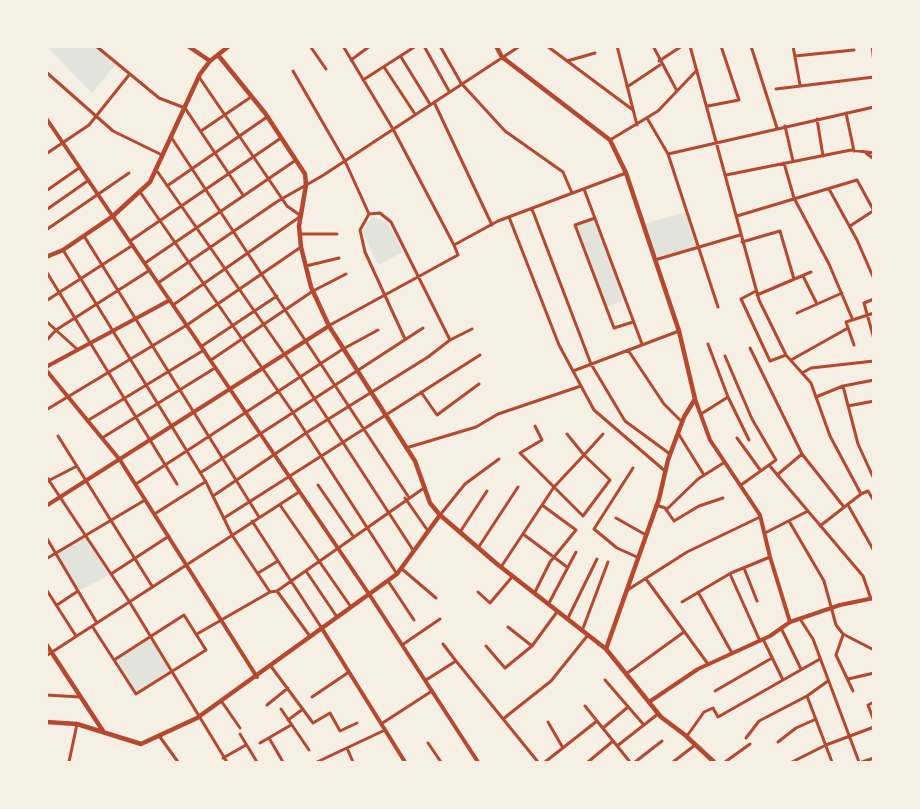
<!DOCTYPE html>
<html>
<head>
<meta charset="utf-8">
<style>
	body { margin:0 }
	#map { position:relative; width:920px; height:809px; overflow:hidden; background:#f6efe4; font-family:Figtree,sans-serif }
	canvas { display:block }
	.frame { position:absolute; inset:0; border:48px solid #f6efe4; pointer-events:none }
</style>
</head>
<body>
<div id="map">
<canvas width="920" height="809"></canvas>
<div class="frame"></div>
</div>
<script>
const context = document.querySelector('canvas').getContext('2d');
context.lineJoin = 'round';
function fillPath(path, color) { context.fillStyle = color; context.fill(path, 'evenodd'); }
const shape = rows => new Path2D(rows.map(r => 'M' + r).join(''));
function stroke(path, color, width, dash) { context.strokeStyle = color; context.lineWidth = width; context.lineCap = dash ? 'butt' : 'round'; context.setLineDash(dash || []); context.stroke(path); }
const green = shape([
	[47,47,96,47,116,64,92,93],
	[687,212,698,247,655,260,643,224],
	[372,217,387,222,403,252,378,265,362,231],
	[595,218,625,300,606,307,575,225],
	[86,535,111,574,78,591,56,554],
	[150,637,171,672,136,694,114,660]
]);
const minor = shape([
	[96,46,159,98,185,108,243,195],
	[310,46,326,69],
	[343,46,393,129,454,245],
	[424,46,449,91],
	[440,46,461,83,505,131,563,172,572,193],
	[547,46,633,110],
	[617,46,637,125],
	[653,46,677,91],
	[690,46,759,300,786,355,811,383,830,436,861,494,868,491,874,501],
	[751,46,777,128],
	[793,46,800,85],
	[872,46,874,62],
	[795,56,854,50],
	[401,57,430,104],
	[351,60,370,46],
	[567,61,595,53],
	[659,61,682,46],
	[384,67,415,114],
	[293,71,345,161,369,214,360,230,365,252,405,339],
	[46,72,113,131,162,155],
	[363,80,416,46],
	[627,87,660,65],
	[776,89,874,77],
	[434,102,492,225],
	[708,106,739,100,721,46],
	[846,113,854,151],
	[647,118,668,154,718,307],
	[817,119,823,156],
	[785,126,793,161],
	[201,131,251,97],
	[171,137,408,496],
	[610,140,658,111,697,70],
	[866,153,874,159],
	[46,154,89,125,129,75],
	[668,154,874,107],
	[784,163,794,198,829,264,852,318],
	[157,171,301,378,413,550],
	[726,175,851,150,874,153],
	[167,186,267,117],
	[584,189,642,344],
	[829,189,857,240,874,279],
	[46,191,79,168],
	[140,192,292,411,397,574],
	[532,209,591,364,625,421,670,454],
	[46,210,89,180],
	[737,216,857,180,874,211],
	[509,217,559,345,594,410,665,471],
	[595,218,575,225,614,328,633,322],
	[850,226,873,211],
	[46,230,129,173],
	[300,234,337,234],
	[84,236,259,517],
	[130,241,281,138],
	[742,242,780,231,794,279],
	[63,250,206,482,232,535,270,592],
	[655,260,740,235],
	[145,263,296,160],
	[306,266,339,258],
	[46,271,177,484],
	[803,276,817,304],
	[158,283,278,201,322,176,520,46],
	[756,291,741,299,770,361,786,355],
	[757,295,811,272],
	[874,299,864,303,874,339],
	[46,301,133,245],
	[173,305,301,216,287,206,199,77],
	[797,313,842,293],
	[46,321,78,350],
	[330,325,458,255,454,245,498,221,626,173],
	[450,340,472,329],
	[46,341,56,330,150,270],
	[708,344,728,397],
	[854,345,846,322,874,313],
	[202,346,277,296],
	[750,348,802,454,844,507],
	[628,350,664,404,682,422],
	[725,356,752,419,776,460,769,465],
	[211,360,313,291,346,274],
	[791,360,848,328],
	[573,371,679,331],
	[802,373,811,368,874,361],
	[843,386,858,444,874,479],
	[421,392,437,415,479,384],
	[816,397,843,386,874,380],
	[848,406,874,401],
	[46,410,187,325,301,247],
	[701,414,728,397,749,440],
	[87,421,204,350],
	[535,426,542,440,520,453,583,516,610,480,584,455,603,434],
	[678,433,704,475],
	[58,436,152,586],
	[102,438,215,368],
	[737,438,761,471],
	[406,448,476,427,498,414,581,386],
	[633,468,594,529,617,548,637,557],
	[200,473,423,328],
	[777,475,802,454],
	[46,476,129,601,227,762],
	[46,482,77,466],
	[136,484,343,349,378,330],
	[318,485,353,536],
	[741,485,769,465,863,576,871,599],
	[213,496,306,433,428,357,450,340,391,222,380,213,369,214],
	[405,498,428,531],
	[280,505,351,607],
	[656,505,665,508,674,521,699,506,723,498],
	[848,505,874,551],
	[666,510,698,479,725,462],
	[156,513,205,482],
	[440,515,465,484,499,459],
	[224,518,480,355],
	[616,518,646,535],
	[252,521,321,627],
	[789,521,824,581,836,625,843,634,874,650],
	[820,526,861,494],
	[460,532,487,491],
	[765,533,808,511],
	[523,534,567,567],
	[46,537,97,623],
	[478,548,518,487],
	[46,559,145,500],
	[501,567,554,487,584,455,567,434],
	[744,568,757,601],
	[402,569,436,598],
	[306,571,337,617],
	[258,573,278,561],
	[111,574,169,536],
	[730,574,760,641],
	[646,579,708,664],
	[388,581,414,620],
	[46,589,76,636],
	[277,591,424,488],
	[626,591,687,552,760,517],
	[478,592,490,603,512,577],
	[535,592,550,562,576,530,542,505],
	[698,592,732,653],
	[682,602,731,573,770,557],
	[549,603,576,552],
	[57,605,78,591],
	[568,618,597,559],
	[800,619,813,639,859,762],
	[92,626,136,694,206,650,184,615,114,660],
	[508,627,532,646],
	[781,628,801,669],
	[582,631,608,562],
	[197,634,270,592,277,591,309,635],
	[843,635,836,655,853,691],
	[763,639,783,680],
	[443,644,456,661],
	[402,645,440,619],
	[486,646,505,668,532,646,557,612],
	[46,656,299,492],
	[270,665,313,723,330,713,340,731,357,723],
	[626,674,684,632],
	[848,679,874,673],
	[426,680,456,661,538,762],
	[605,680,644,725],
	[828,681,807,696,832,762],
	[715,691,772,658],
	[46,695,80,697],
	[312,697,349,672],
	[222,702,240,728],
	[874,702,868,705,874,721],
	[267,705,288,688],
	[585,706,630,762],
	[281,709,309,750],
	[503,719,551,681,588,635],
	[288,720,303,709],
	[548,722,563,748],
	[381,724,432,691],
	[603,728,628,707],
	[240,734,257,762],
	[687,736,704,712,713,708,718,717,820,659],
	[160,737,178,762],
	[269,738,283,762],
	[746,738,759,721,807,696],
	[778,742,796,728,816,719],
	[260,743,291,725],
	[428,743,441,762],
	[617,746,658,714],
	[347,748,353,762],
	[223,758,246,745],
	[69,762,77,724],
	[317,762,385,730],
	[545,762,597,721],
	[588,762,613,741],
	[635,762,662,741],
	[673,762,695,745],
	[725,762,750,744],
	[792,762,826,745,874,727],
	[862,762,874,758]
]);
const tertiary = shape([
	[46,118,369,594,478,762],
	[46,367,170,300],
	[46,370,120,460,257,677],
	[695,399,710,440,760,515,770,557,790,622],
	[46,506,329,326],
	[321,627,405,762],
	[649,702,698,669,770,636,790,622,840,605,874,598]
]);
const secondary = shape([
	[188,46,210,61],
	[496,46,502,57,610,140,626,173,679,331,695,399,684,417,668,460,659,499,606,649],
	[218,55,265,113,305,174,306,185,299,226,301,247,311,287,329,326,415,461,430,503,440,515,497,564,606,649,661,717,685,735,714,762],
	[46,257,63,250,113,216,150,182,200,74,210,61,229,46],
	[46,644,103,731],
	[46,722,77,724,141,744,197,718,397,574,440,515]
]);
fillPath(green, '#e2e4dc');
stroke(minor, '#b5482f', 3);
stroke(tertiary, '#b5482f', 4);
stroke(secondary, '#b5482f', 4.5);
</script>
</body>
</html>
